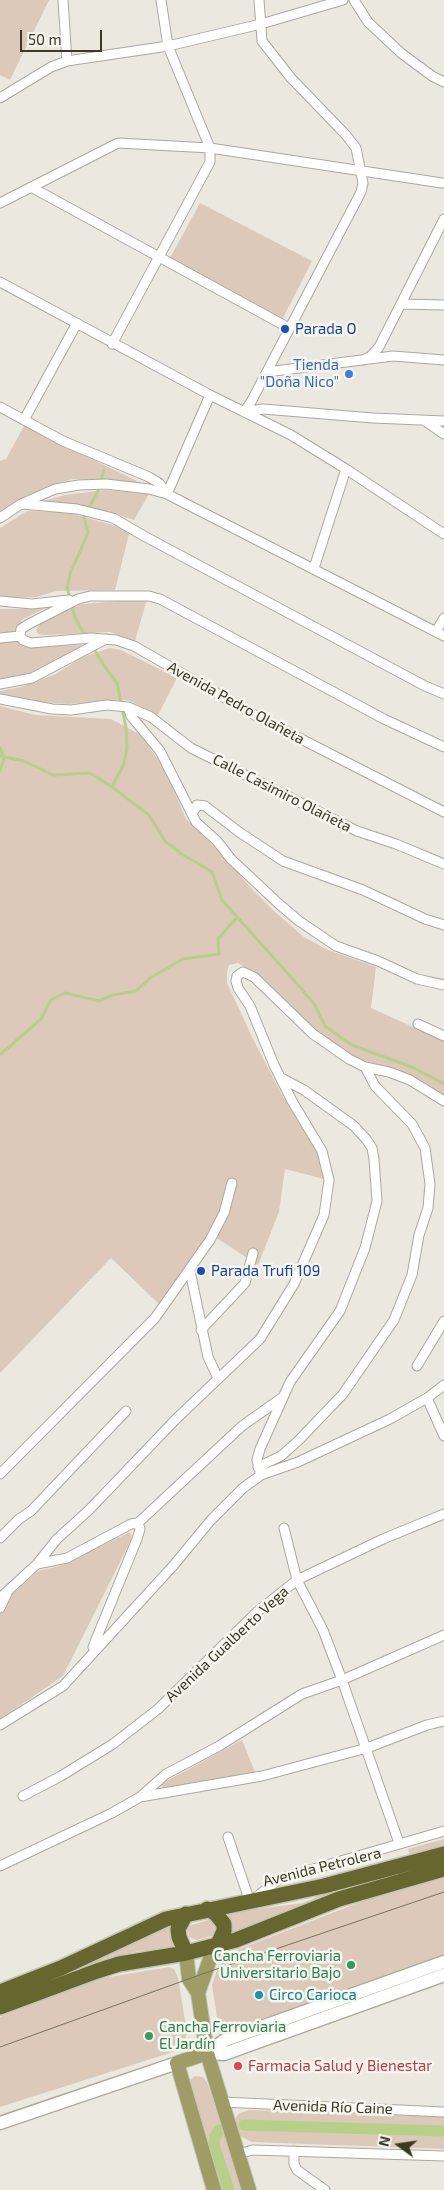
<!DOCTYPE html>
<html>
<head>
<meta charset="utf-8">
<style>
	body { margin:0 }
	#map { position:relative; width:444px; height:2190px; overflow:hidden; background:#ebe8e0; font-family:"Exo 2",sans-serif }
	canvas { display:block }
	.north { position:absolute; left:374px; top:2120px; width:50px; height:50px; -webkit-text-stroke:4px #f7f5f0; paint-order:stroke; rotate:284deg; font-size:14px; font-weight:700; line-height:20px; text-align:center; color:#3b3921 }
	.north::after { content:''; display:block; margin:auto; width:18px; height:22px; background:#3b3921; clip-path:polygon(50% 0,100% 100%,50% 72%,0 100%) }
	.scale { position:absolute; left:20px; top:30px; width:82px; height:22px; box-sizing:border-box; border:2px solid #3b3921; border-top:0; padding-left:6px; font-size:15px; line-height:18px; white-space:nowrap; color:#3b3921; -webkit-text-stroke:4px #f7f5f0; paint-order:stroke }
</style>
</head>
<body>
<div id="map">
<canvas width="444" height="2190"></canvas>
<div class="north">N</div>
<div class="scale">50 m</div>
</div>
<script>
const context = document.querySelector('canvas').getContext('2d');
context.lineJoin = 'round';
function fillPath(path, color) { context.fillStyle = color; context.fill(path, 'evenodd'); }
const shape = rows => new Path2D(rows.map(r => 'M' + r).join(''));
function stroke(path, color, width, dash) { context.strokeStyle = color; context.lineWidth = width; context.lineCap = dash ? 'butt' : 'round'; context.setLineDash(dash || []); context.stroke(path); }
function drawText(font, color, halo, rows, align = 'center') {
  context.font = font + ' "Exo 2",sans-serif'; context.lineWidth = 5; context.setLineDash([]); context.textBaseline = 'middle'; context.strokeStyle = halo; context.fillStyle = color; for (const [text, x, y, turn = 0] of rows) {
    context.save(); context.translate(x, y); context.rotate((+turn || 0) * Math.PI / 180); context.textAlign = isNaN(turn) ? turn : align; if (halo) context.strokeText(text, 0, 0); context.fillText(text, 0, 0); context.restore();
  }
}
const green = shape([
	[0,0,49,0,10,80,0,75],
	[200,203,312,261,282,320,170,258],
	[24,426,145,485,96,480,73,479,46,487,0,513,0,461,6,459],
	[105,490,149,494,134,520,110,512,75,504,43,501,65,495],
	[27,511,66,512,130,530,115,590,57,591,36,597,0,598,0,528],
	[147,599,135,641,110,632,44,635,38,634,36,630,40,624,81,604],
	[60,601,23,619,19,627,19,639,22,646,35,647,85,645,39,670,19,677,0,680,0,609,21,609],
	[110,648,121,650,177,678,158,715,127,700,104,700,69,704,27,701,0,695,0,691,21,687,56,674,82,657],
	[0,706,35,715,111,719,141,735,165,770,186,819,215,847,252,889,274,911,304,937,328,950,376,967,371,1008,444,1041,444,1096,400,1071,354,1058,318,1035,253,972,238,963,229,965,227,972,227,983,252,1037,282,1095,323,1162,324,1179,285,1169,279,1212,258,1265,209,1233,159,1304,111,1258,0,1373],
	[130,1532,132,1538,63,1676,0,1719,0,1614,7,1599,38,1571,59,1566],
	[242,1740,255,1772,162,1788,161,1784],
	[444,1839,444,1846,410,1856,408,1849],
	[444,1862,230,1935,231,1927,228,1915,233,1912,303,1903,313,1899,324,1891],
	[444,1878,444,1955,290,2010,232,2028,224,2025,217,2017,212,1985,222,1956,373,1897],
	[209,1920,212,1920,219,1927,215,1935,197,1940,189,1937,188,1930,191,1925],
	[171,1924,176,1947,139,1951,111,1957,0,2002],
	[169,1967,174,1969,178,1977,187,2033,184,2044,173,2052,0,2107,0,2017,97,1979],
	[195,2076,203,2077,207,2082,244,2190,219,2190,189,2086,190,2080],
	[249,2110,444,2117,444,2149,252,2142,238,2135,235,2123,236,2117,240,2113]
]);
const stream = shape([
	[70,598,67,588,70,574,88,533,84,517,98,491,104,470],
	[71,604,75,618,86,637],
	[92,646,104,666,117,683,126,728,127,748,124,764,112,787],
	[0,748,4,758,0,771],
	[0,756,24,761,53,775,90,773,112,787,149,815,165,841,182,854,212,872,222,900,298,985,315,1005,325,1026,352,1045,414,1068,444,1084],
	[1,1054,41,1019,51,1000,65,993,99,1001,113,995,136,991,150,978,183,959,219,954,218,939,237,917]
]);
const canal = shape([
	[244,2125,444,2131],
	[219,2130,215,2137,214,2145,229,2190]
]);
const street = shape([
	[63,0,67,61],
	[354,0,368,22,401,53,432,76,444,82],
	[0,98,51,67,67,61,168,46,261,24,343,0],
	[31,187,289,328],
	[0,203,118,143,210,148,442,183],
	[0,282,210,395,291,435,346,469,444,534],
	[401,304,444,305],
	[112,344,210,162,210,148,168,46,161,0],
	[363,360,371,356,379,347,444,219],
	[267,372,393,356,444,360],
	[0,407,63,441,149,477,159,483,167,494,210,395],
	[244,412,251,402,361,192,363,183,356,148,346,135,291,78,262,41,259,0],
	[244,412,263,409,373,418,444,421],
	[24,420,77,323],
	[425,421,444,434],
	[22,504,77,509,113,518,144,536,425,686,444,694],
	[0,518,21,504,55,489,79,485,106,484,149,489,167,494,444,636],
	[314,568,346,469],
	[0,601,32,604,69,600],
	[436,632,444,618],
	[20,636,21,629,29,624,78,599,90,596,149,596,160,599,384,719,444,747],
	[20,636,23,640,31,643,91,638,116,640,134,646,260,718,444,812],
	[0,638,20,636],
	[0,684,32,678,106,639],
	[0,699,52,709,71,710,107,705,128,707,151,717,191,748,357,831,396,844,444,864],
	[128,707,131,716,160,751,196,822,217,841,231,859,279,904,299,921,336,946,378,961,417,979,444,985],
	[192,814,197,805,205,806,239,832,283,861,363,890,425,919,444,925],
	[418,1024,444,1036],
	[190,1271,208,1357,218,1378],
	[201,1330,245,1283,253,1253],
	[417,1366,444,1321],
	[427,1398,444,1385],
	[258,1467,281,1456,298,1441,343,1394,394,1320,412,1275,419,1235,428,1208,430,1184,425,1148,412,1124,375,1086,365,1067],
	[260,1472,257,1460,260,1449,290,1382,340,1311,365,1248,377,1201,374,1159,372,1148,366,1139,354,1126,304,1090,281,1078],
	[0,1474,155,1318,210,1240,224,1213,232,1183],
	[138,1523,242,1426,283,1397],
	[284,1528,297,1580,323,1630,342,1680,399,1843],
	[0,1538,19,1519,31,1511,126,1411],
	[37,1564,67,1558,131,1524,138,1523,140,1529,137,1539,93,1647],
	[0,1598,37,1564,57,1539,89,1510,176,1419,260,1339,294,1284,324,1215,329,1180,322,1151,292,1101,274,1065,250,1006,238,988,236,981,237,976,243,972,254,977,313,1034,349,1059,365,1067,389,1072,410,1080,444,1101],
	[0,1608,7,1593],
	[0,1725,63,1686,173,1566,211,1520,243,1488,261,1475,298,1462,390,1419,427,1398,444,1436],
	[23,1796,61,1776,113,1744,158,1709,257,1612,297,1580,383,1539,444,1514],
	[140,1797,262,1776,367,1748,427,1725,444,1721],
	[228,1837,250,1902,279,1879,444,1831],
	[0,1866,112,1813,140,1797,166,1774,219,1746,302,1694,342,1680,444,1635],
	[222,2102,444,2112],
	[294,2151,294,2164,297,2170,325,2190],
	[237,2154,253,2150,444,2156]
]);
const secondary = shape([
	[207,2053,225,2040,444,1962],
	[207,2053,224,2054,444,1975],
	[0,2123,177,2063]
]);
const primary = shape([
	[186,1953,189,1979,198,1993,207,2053,249,2190],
	[198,1993,211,1956,218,1944],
	[207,2053,177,2063,214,2190]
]);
const highway = shape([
	[207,1909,215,1913,224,1924,224,1931,218,1944],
	[186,1953,179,1937,178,1929,186,1914],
	[0,1992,61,1968,166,1919,324,1886,444,1854],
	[0,2007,97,1971,119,1964,186,1953,236,1940,339,1899,444,1869]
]);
const tram = shape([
	[0,2047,205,1973,444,1892]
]);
const markers = [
	[285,329,5,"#1a4fb4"],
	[349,374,5,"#3f7fe0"],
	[201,1271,5,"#1a4fb4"],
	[351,1965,5,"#2e9e5b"],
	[259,1995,5,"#0f9aa8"],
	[149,2036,5,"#2e9e5b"],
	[238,2066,5,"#e0444e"]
];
const transitNames = [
	["Parada O",295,329],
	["Parada Trufi 109",211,1271]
];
const shopNames = [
	["Tienda",339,365],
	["\"Doña Nico\"",339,382]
];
const streetNames = [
	["Avenida Pedro Olañeta",236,703,29],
	["Calle Casimiro Olañeta",282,793,27],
	["Avenida Gualberto Vega",227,1644,-43],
	["Avenida Petrolera",322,1867,-14],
	["Avenida Río Caine",333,2107,2]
];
const leisureNames = [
	["Cancha Ferroviaria",341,1956],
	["Universitario Bajo",341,1973],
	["Cancha Ferroviaria",159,2027,"left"],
	["El Jardín",159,2044,"left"]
];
const cultureNames = [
	["Circo Carioca",269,1995]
];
const healthNames = [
	["Farmacia Salud y Bienestar",248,2066]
];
fillPath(green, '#dcc9b9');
stroke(stream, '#b6cf89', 3);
stroke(canal, '#b6cf89', 11);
stroke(street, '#aca99b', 11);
stroke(secondary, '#adab97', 15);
stroke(primary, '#c4c4bc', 16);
stroke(highway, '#c4c4bc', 18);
stroke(street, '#fff', 9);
stroke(secondary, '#fff', 12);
stroke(primary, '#9f9c65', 14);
stroke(highway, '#66662e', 15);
stroke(tram, '#76755b', 1);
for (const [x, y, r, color] of markers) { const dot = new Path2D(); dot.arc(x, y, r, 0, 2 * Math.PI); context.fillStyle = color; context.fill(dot); stroke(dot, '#f7f5f0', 2); }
drawText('15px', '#164399', '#f7f5f0', transitNames, 'left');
drawText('15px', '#366cbe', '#f7f5f0', shopNames, 'right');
drawText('15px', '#3b3921', '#f7f5f0', streetNames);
drawText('15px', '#27864d', '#f7f5f0', leisureNames, 'right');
drawText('15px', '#0d838f', '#f7f5f0', cultureNames, 'left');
drawText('15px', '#be3a42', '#f7f5f0', healthNames, 'left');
</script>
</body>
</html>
